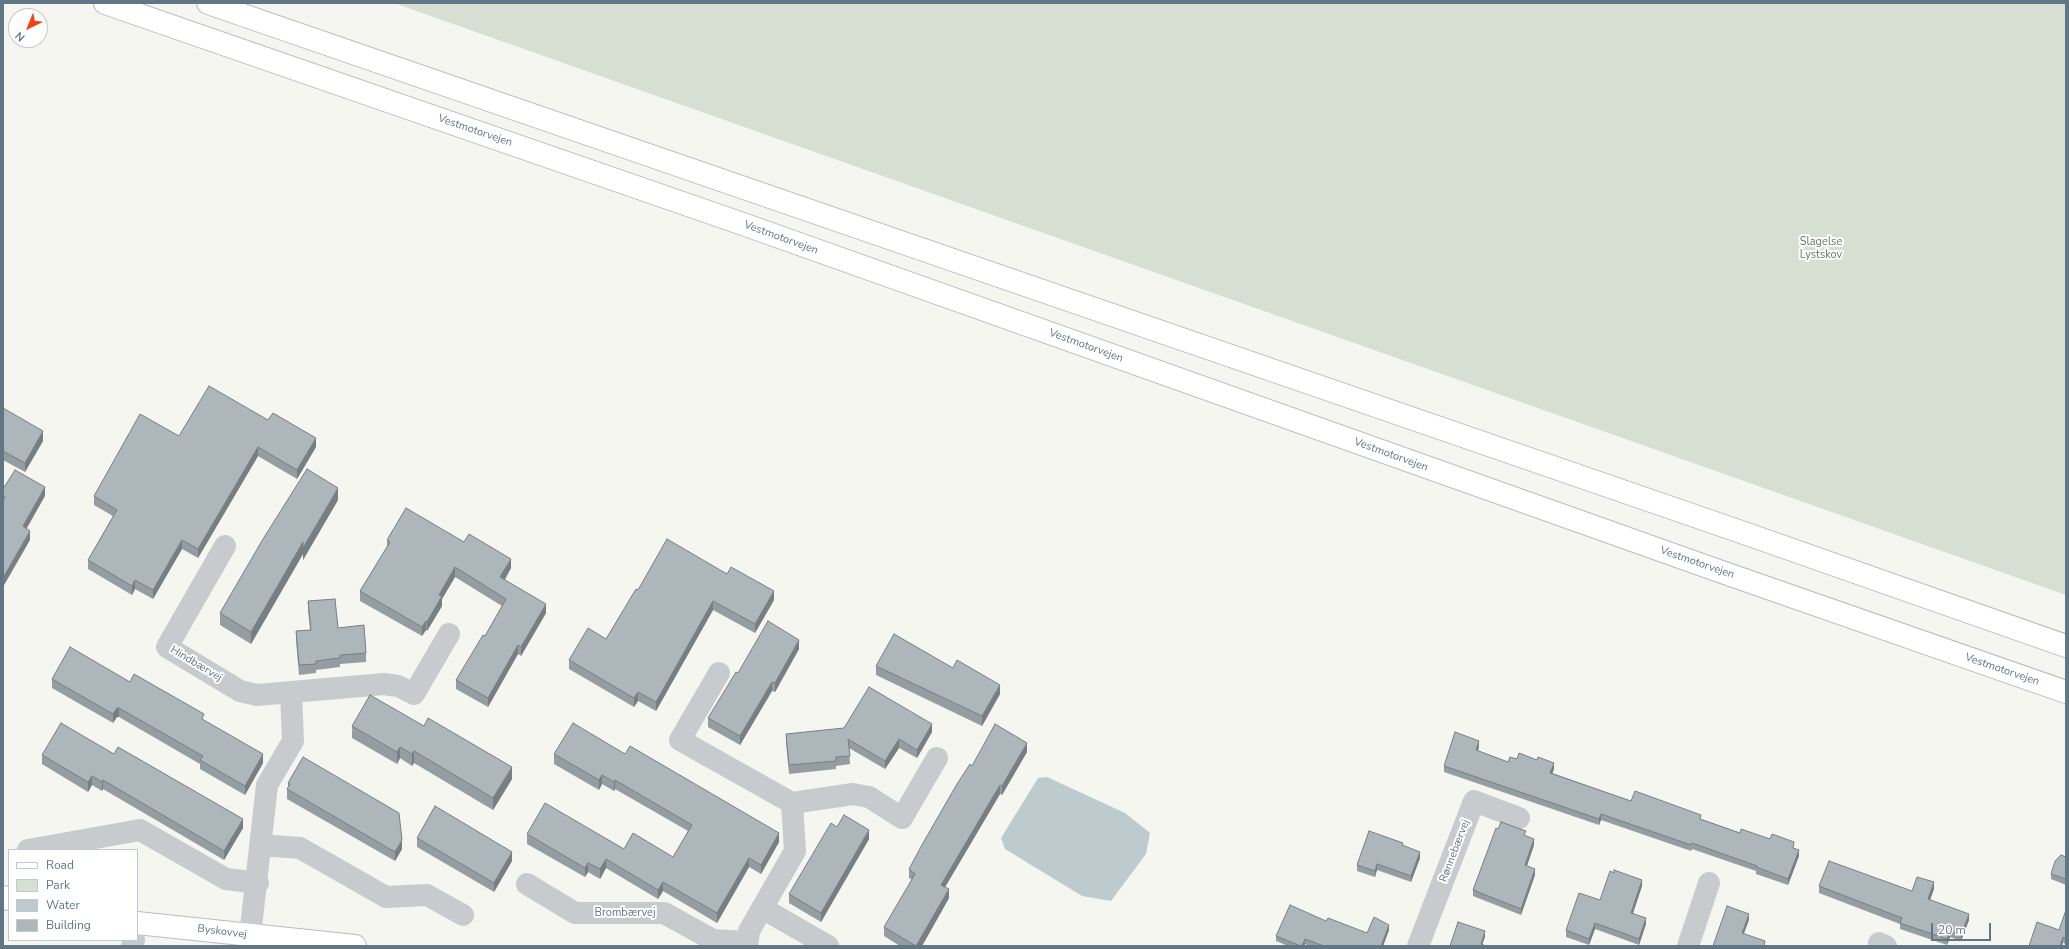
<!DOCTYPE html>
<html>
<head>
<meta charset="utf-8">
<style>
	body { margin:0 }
	#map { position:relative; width:2069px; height:949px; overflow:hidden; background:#f6f6f1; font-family:"Nunito Sans",sans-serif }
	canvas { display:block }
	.frame { position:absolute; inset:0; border:4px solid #617786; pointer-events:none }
	.legend { position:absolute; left:8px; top:849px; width:130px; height:92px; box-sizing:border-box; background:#fff; border:1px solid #c0c9cf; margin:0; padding:5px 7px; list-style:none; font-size:12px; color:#617786 }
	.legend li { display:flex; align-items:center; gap:8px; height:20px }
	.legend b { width:20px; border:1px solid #c0c9cf }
	.north { position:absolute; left:8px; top:8px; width:40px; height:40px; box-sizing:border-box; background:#fff; border:1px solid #c0c9cf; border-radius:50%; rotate:223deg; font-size:11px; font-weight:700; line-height:16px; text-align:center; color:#617786 }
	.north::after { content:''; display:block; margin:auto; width:14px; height:18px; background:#f54113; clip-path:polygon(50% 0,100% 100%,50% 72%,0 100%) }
	.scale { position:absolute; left:1931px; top:923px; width:60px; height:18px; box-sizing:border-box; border:2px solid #617786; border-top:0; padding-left:5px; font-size:12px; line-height:14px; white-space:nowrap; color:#617786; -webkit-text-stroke:3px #fff; paint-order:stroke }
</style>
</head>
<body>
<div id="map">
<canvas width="2069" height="949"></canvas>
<div class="frame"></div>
<ul class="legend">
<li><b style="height:5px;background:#fff"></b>Road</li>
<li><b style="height:11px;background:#d7ded2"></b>Park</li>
<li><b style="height:11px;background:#bdcbcf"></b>Water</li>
<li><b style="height:11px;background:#acb6bb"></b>Building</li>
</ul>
<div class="north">N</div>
<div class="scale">20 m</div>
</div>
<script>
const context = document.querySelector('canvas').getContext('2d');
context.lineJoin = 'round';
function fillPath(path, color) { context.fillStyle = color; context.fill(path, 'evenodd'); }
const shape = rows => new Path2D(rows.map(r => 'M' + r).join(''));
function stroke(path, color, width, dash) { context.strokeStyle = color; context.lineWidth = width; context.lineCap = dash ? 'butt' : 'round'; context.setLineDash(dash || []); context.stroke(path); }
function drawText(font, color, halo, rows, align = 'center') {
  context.font = font + ' "Nunito Sans",sans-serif'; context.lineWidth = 4; context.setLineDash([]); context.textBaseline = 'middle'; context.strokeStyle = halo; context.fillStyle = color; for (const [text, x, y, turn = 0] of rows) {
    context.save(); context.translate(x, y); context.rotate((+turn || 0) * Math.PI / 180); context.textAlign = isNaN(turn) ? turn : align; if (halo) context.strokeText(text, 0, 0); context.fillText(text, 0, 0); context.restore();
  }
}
const green = shape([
	[394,3,2066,3,2066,595]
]);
const water = shape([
	[1047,777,1125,813,1150,833,1146,854,1111,901,1082,896,1005,849,1001,838,1038,778]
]);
const minor = shape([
	[225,546,167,647,240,691,257,695,384,684,398,686,414,694,449,634],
	[719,673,680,740,792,803,853,794,869,797,902,818,937,758],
	[261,845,300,848,386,897,427,895,463,915],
	[28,850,140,830,226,879,258,883],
	[527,884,575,913,664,913,713,940,747,942],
	[762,908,828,946],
	[250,936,267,785,293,741,291,693],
	[1879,943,1886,946],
	[132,946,134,940],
	[747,946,749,931,795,851,792,803],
	[1418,946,1474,801,1519,818],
	[1688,946,1709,883]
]);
const secondary = shape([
	[3,897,9,899],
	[137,923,355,946]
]);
const motorway = shape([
	[105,3,740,223,1719,571,2066,692],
	[208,3,1744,533,2066,646]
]);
const wall = shape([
	[3,408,43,441,25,472,3,460],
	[268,420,316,447,297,479,258,456,198,558,182,549,153,599,135,589,132,595,88,569,88,560,113,516,94,505,94,496,179,436],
	[338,500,303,560,303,554,251,644,220,625,220,613],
	[387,540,464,542,511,568,505,580,546,613,521,656,518,654,488,707,456,689,456,680,485,636,502,606,455,577,442,599,442,606,427,631,426,630,422,636,360,601,360,591,387,547],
	[638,590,774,600,755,633,713,610,656,711,638,701,634,707,569,669,569,660,606,639],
	[308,601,366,653,366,662,340,664,340,667,316,670,316,673,299,675,296,640,296,631,310,630,308,610],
	[799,649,775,692,772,691,740,745,708,727,708,718,738,673],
	[876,666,1000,694,982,726,876,675],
	[52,679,130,682,204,720,263,763,245,795,200,769,200,764,119,717,117,717,113,723,52,688],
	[352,726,512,779,493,810,414,763,412,766,400,758,397,764,352,738],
	[932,732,917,758,899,748,885,769,849,748,850,764,836,766,836,769,789,774,786,742,786,734],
	[1479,747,1478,751,1508,762,1517,759,1554,769,1552,773,1631,801,1701,819,1740,833,1794,848,1799,856,1788,885,1756,874,1756,871,1692,849,1691,851,1601,820,1599,825,1444,772,1444,766],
	[1027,752,1002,795,1000,794,945,887,949,898,922,946,900,946,884,936,884,927,912,880,909,878,909,869,972,766],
	[114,754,243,828,224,860,103,789,102,791,92,785,88,792,42,764,42,755],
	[554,754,625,754,779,842,761,874,749,867,717,923,663,891,658,899,606,868,600,879,588,872,585,877,527,844,527,834,673,857,688,831,615,789,614,791,602,784,599,790,554,764],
	[288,783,402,849,395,861,287,799,287,789,288,787],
	[837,827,869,839,821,922,789,903,789,894],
	[1526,836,1534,845,1527,866,1535,875,1521,915,1473,896,1473,890],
	[417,838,512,861,494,892,417,847],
	[1403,846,1420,858,1411,882,1377,870,1375,877,1357,871,1357,865],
	[2066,857,2066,885,2051,879,2051,874],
	[1642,886,1633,913,1646,924,1639,945,1595,929,1589,945,1566,937,1566,930,1600,900],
	[1819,886,1912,891,1934,889,1930,900,1969,920,1961,941,1950,937,1947,945,1900,929,1900,924,1819,893],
	[2066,910,2066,945,2063,942,2062,946,2029,946,2059,930],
	[1326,921,1367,933,1389,930,1383,946,1309,946,1305,944,1304,946,1288,946,1276,941,1276,936]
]);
const shadedWall = shape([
	[43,431,43,441,25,472,25,463],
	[316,438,316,447,297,479,297,470],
	[258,447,258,456,198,558,198,549],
	[45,487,45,496,23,535,23,526],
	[338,488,338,500,303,560,303,548],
	[30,531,30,540,3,587,3,578],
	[182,540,182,549,153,599,153,590],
	[303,542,303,554,251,644,251,632],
	[511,559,511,568,500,586,500,577],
	[455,567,455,577,442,599,442,606,427,631,427,622,439,595],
	[135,580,135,589,132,595,132,586],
	[774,591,774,600,755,633,755,624],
	[713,601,713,610,656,711,656,702],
	[546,604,546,613,521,656,521,647],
	[426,621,426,630,422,636,422,627],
	[799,640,799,649,775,692,775,683],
	[518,645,518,654,488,707,488,698],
	[772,682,772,691,740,745,740,736],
	[1000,685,1000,694,982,726,982,716],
	[638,692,638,701,634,707,634,698],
	[117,708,119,708,119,717,117,717,113,723,113,714],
	[932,724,932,732,917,758,917,750],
	[899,739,899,748,885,769,885,761],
	[1479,741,1479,747,1476,756,1476,750],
	[1027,743,1027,752,1002,795,1002,786],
	[400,747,400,758,397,764,397,752],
	[414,751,414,763,412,766,412,754],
	[263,754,263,763,245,795,245,786],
	[1554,763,1554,769,1550,779,1550,773],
	[512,767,512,779,493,810,493,798],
	[602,775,602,784,599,790,599,780],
	[92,776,92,785,88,792,88,782],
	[103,780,103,789,102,791,102,782],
	[615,780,615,789,614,791,614,782],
	[1000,785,1000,794,941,894,941,885],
	[1601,814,1601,820,1599,825,1599,819],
	[243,819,243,828,224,860,224,851],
	[869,830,869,839,821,922,821,913],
	[779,833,779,842,761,874,761,865],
	[1534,839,1534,845,1525,871,1525,865],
	[402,840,402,849,395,861,395,852],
	[1799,850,1799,856,1788,885,1788,879],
	[512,852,512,861,494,892,494,883],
	[1420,852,1420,858,1411,882,1411,876],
	[749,858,749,867,717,923,717,913],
	[606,859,606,868,600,879,600,869],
	[588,863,588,872,585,877,585,868],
	[1377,864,1377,870,1375,877,1375,871],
	[1535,869,1535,875,1521,915,1521,909],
	[1642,880,1642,886,1631,919,1631,913],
	[663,882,663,891,658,899,658,890],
	[1934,882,1934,889,1928,905,1928,899],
	[949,889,949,898,922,946,916,946],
	[1749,914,1749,920,1742,939,1742,933],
	[1969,914,1969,920,1961,941,1961,935],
	[1646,918,1646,924,1639,945,1639,939],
	[1595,923,1595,929,1589,945,1589,939],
	[1389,925,1389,930,1383,946,1381,946],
	[1485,931,1485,937,1482,946,1481,944],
	[1950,931,1950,937,1947,945,1947,939],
	[2063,937,2063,942,2062,946,2060,946],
	[1305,939,1305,944,1304,946,1302,946]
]);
const building = shape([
	[209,386,268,420,273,413,316,438,297,470,258,447,198,549,182,540,153,590,135,580,132,586,88,560,117,510,94,496,140,414,179,436,209,386],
	[3,408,43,431,25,463,3,451,3,408],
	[307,469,338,488,303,548,303,542,251,632,220,613,263,539,307,469],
	[15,470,45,487,23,526,30,531,3,578,3,501,5,497,3,496,3,489,15,470],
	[406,508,464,542,469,534,511,559,500,577,546,604,521,647,518,645,488,698,456,680,483,635,485,636,506,599,455,567,439,595,442,596,427,622,426,621,422,627,360,591,390,542,387,540,406,508],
	[667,539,727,574,731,567,774,591,755,624,713,601,656,702,638,692,634,698,569,660,588,628,606,639,636,589,638,590,667,539],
	[335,599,338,628,364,625,366,653,340,655,340,658,316,661,316,664,299,665,296,631,311,630,308,601,335,599],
	[768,621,799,640,775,683,772,682,740,736,708,718,736,672,738,673,768,621],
	[894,634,953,668,957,660,1000,685,982,716,876,666,894,634],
	[70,647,130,682,134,674,204,714,202,719,263,754,245,786,200,760,203,756,119,708,117,708,113,714,52,679,70,647],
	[869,687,932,724,917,750,899,739,885,761,848,739,850,756,836,757,836,761,789,765,786,734,844,728,869,687],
	[370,695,424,726,428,718,512,767,493,798,414,751,412,754,400,747,397,752,352,726,370,695],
	[61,723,114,754,118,747,243,819,224,851,103,780,102,782,92,776,88,782,42,755,61,723],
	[573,723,625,754,630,746,779,833,761,865,749,858,717,913,663,882,658,890,606,859,600,869,588,863,585,868,527,834,545,803,624,849,633,833,673,857,692,825,615,780,614,782,602,775,599,780,554,754,573,723],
	[995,724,1027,743,1002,786,1000,785,941,885,949,889,916,946,884,927,915,874,909,869,923,843,957,784,970,764,972,766,995,724],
	[1455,732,1479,741,1476,750,1508,762,1510,757,1517,759,1519,753,1537,760,1538,757,1554,763,1550,773,1631,801,1635,791,1701,815,1700,819,1740,833,1741,829,1770,839,1772,834,1794,842,1793,848,1799,850,1788,879,1756,867,1757,866,1692,843,1691,845,1601,814,1599,819,1444,766,1455,732],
	[303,757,399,813,402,840,395,852,287,789,290,784,288,783,303,757],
	[435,806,512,852,494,883,417,838,435,806],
	[844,815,869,830,821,913,789,894,831,823,837,827,844,815],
	[1501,822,1526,831,1524,835,1534,839,1525,865,1535,869,1521,909,1473,890,1496,828,1498,829,1501,822],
	[1369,831,1403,843,1402,845,1420,852,1411,876,1377,864,1375,871,1357,865,1369,831],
	[2061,855,2066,857,2066,879,2051,874,2055,861,2061,855],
	[1829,861,1912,891,1917,877,1934,882,1928,899,1969,914,1961,935,1950,931,1947,939,1900,923,1902,918,1819,886,1829,861],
	[1614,870,1642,880,1631,913,1646,918,1639,939,1595,923,1589,939,1566,930,1579,893,1600,900,1610,871,1614,873,1614,870],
	[1290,905,1326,921,1328,918,1367,933,1374,917,1389,925,1381,946,1324,946,1305,939,1302,946,1301,946,1276,936,1290,905],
	[1727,906,1749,914,1742,933,1765,941,1764,946,1713,946,1727,906],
	[2066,910,2066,939,2063,937,2060,946,2029,946,2037,922,2059,930,2066,910],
	[1458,922,1485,931,1481,944,1486,946,1450,946,1458,922]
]);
const streetNames = [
	["Vestmotorvejen",475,131,19],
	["Vestmotorvejen",781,238,20],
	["Vestmotorvejen",1086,346,20],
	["Vestmotorvejen",1391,455,20],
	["Vestmotorvejen",1697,563,19],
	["Hindbærvej",196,664,31],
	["Vestmotorvejen",2002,670,19],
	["Rønnebærvej",1455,851,-69],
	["Brombærvej",625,913],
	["Byskovvej",222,932,7]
];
const parkNames = [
	["Slagelse",1821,242],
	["Lystskov",1821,255]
];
fillPath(green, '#d7ded2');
fillPath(water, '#bdcbcf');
stroke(secondary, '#b7bdc1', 24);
stroke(motorway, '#b7bbbe', 24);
stroke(minor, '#c8cbce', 22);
stroke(secondary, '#fff', 22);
stroke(motorway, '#fff', 22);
fillPath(wall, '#949da1');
fillPath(shadedWall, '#787f83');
fillPath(building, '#acb6bb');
stroke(building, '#787f83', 1);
drawText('11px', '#617786', '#fff', streetNames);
drawText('11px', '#677c61', '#fff', parkNames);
</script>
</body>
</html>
